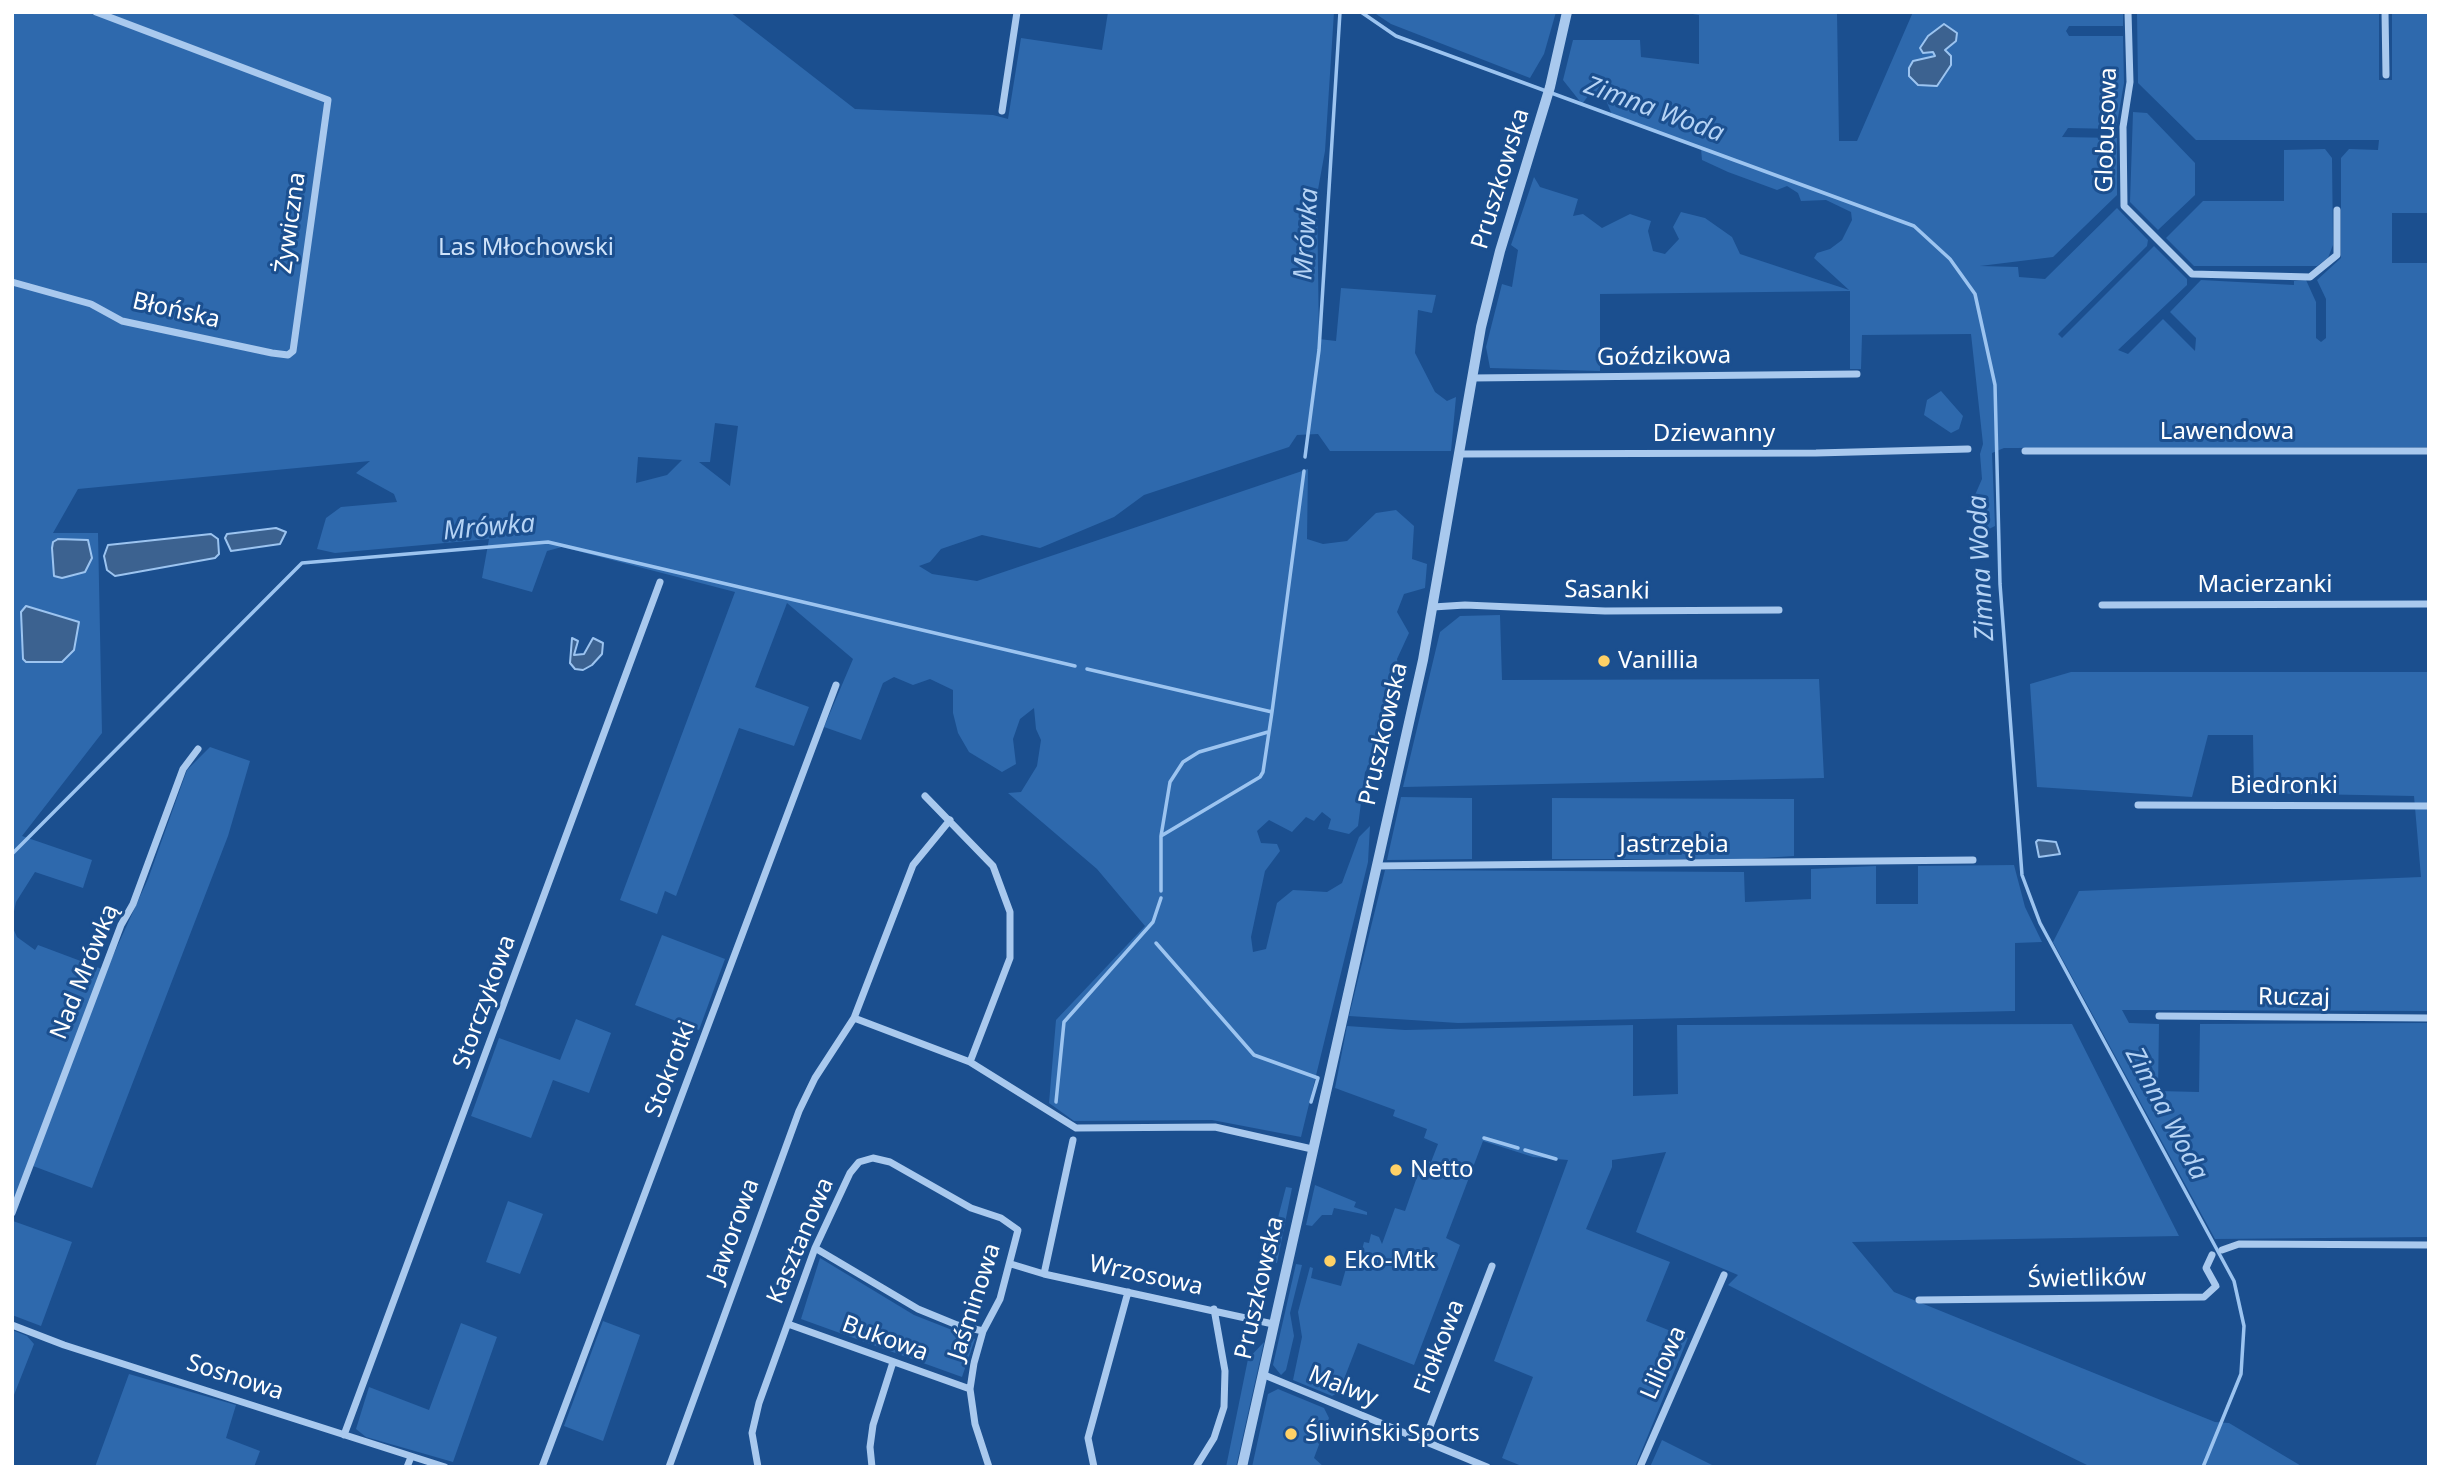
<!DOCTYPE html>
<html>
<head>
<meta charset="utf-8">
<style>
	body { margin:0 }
	#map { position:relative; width:2441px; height:1479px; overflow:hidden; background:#1b4f8f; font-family:"Noto Sans",sans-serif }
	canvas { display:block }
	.frame { position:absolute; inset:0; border:14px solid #fff; pointer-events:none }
</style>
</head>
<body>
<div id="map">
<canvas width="2441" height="1479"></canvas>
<div class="frame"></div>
</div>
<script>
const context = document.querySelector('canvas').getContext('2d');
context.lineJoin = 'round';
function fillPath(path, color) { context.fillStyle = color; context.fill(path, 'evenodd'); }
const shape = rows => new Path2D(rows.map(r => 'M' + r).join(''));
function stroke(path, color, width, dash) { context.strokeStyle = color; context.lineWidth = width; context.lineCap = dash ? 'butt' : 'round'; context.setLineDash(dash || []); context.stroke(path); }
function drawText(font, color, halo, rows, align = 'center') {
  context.font = font + ' "Noto Sans",sans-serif'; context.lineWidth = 6; context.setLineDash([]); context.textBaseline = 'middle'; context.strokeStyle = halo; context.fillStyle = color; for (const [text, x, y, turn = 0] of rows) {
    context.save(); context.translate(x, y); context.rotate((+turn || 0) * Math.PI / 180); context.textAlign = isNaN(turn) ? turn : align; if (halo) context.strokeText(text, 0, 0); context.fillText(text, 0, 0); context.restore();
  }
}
const green = shape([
	[12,12,730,12,855,109,993,115,1008,119,1021,38,1102,50,1108,12,1334,12,1325,151,1317,195,1319,339,1336,341,1341,288,1436,295,1432,313,1418,310,1415,353,1435,392,1447,401,1456,397,1451,451,1330,451,1318,434,1297,435,1289,447,1144,495,1114,517,1040,548,982,535,941,549,930,562,919,566,932,574,977,581,1308,469,1307,539,1323,544,1347,541,1376,513,1396,510,1414,526,1412,559,1427,564,1425,588,1404,594,1397,612,1409,633,1397,659,1399,669,1392,684,1384,747,1365,772,1358,826,1349,834,1328,829,1331,819,1322,812,1314,821,1306,817,1292,832,1269,820,1257,831,1261,843,1277,844,1280,851,1265,871,1251,937,1253,952,1266,949,1277,903,1293,890,1327,892,1342,883,1359,837,1370,826,1368,862,1301,1137,1212,1120,1074,1121,1049,1103,1056,1020,1145,926,1097,869,1008,793,1021,792,1037,766,1041,740,1036,729,1034,708,1020,719,1013,739,1016,764,1002,772,969,752,958,733,953,713,953,690,930,679,913,685,894,677,883,683,861,740,824,727,853,659,787,603,755,687,809,707,794,746,739,728,676,896,665,891,657,914,620,900,735,592,562,547,547,551,532,592,482,578,489,539,335,553,317,549,326,518,341,507,397,502,394,494,356,473,370,461,78,489,53,533,98,533,102,733,22,836,92,860,83,888,35,872,16,902,12,921],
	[715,423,738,426,730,486,699,462,710,462],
	[638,457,682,460,667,475,636,483],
	[1373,12,1556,12,1544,54,1530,78,1391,24],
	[1680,12,1837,12,1839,141,1857,141,1913,12,2123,12,2123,26,2069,26,2066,31,2069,36,2123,36,2124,83,2116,129,2068,128,2062,137,2117,138,2117,195,2053,257,1980,266,2018,267,2019,277,2045,279,2117,208,2148,240,2147,246,2058,334,2062,338,2154,246,2187,279,2187,285,2118,350,2128,354,2163,319,2195,351,2196,338,2170,312,2201,280,2294,285,2294,281,2306,280,2316,302,2316,338,2321,342,2326,338,2326,299,2317,280,2341,258,2341,158,2349,149,2378,150,2379,140,2196,140,2138,83,2137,12,2379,12,2379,80,2392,80,2392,12,2429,12,2429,213,2392,213,2392,263,2429,263,2429,447,2004,448,1992,453,1995,526,1985,531,1973,523,1968,511,1982,479,1980,454,1983,444,1971,334,1862,335,1861,369,1850,369,1850,291,1600,294,1600,371,1490,368,1486,347,1502,284,1512,287,1518,250,1511,245,1534,177,1540,187,1578,199,1573,216,1583,214,1602,228,1630,214,1651,221,1648,231,1653,251,1665,254,1679,239,1673,227,1681,212,1705,218,1732,237,1740,254,1849,290,1814,258,1817,253,1830,249,1842,240,1852,220,1851,212,1826,200,1801,201,1798,193,1787,186,1777,190,1728,172,1702,160,1701,149,1612,115,1604,95,1592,91,1582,104,1563,80,1573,40,1640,40,1641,57,1699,64,1699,15],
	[2133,112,2147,113,2195,163,2195,195,2158,230,2130,202],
	[2325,149,2332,158,2333,245,2328,258,2317,266,2194,266,2166,238,2203,201,2284,201,2284,150],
	[1941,391,1963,416,1959,429,1951,433,1924,415,1927,400],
	[1500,615,1502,680,1819,679,1824,778,1403,787,1440,632,1460,616],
	[2071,672,2429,672,2429,1011,2122,1010,2129,1023,2159,1024,2158,1091,2199,1092,2200,1024,2429,1023,2429,1237,2215,1239,2053,942,2079,891,2421,877,2414,796,2254,793,2253,735,2208,735,2192,797,2037,787,2030,684],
	[210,747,250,761,228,836,92,1188,33,1166,106,971,148,879,187,770],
	[1401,797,1472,798,1472,859,1387,860],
	[1552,798,1794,799,1794,856,1747,859,1552,859],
	[2014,865,2025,907,2042,942,2015,943,2015,1011,1458,1023,1349,1016,1385,870,1744,872,1745,902,1811,899,1811,869,1876,866,1876,904,1918,904,1918,866],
	[12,926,17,937,35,950,38,945,102,969,12,1205],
	[662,935,725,959,699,1030,635,1005],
	[576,1019,611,1033,589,1093,553,1080,531,1138,471,1116,499,1038,560,1060],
	[2072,1024,2179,1236,1852,1242,1894,1292,2215,1422,2229,1423,2303,1467,2091,1467,1930,1388,1728,1285,1738,1275,1636,1232,1666,1152,1612,1160,1612,1167,1586,1229,1670,1262,1646,1321,1688,1338,1635,1467,1524,1467,1502,1458,1533,1377,1494,1361,1568,1160,1533,1157,1483,1141,1446,1238,1460,1245,1414,1365,1358,1343,1339,1392,1332,1396,1293,1380,1302,1337,1298,1312,1310,1267,1313,1268,1311,1278,1341,1286,1347,1265,1364,1269,1366,1262,1360,1258,1364,1242,1369,1243,1371,1234,1379,1237,1382,1244,1395,1208,1405,1211,1423,1160,1431,1162,1438,1144,1424,1138,1427,1129,1393,1116,1395,1110,1335,1088,1347,1026,1405,1030,1633,1025,1633,1096,1678,1094,1677,1025],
	[1315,1185,1356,1202,1354,1207,1367,1212,1367,1215,1334,1208,1332,1215,1322,1215,1312,1226,1306,1225],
	[1286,1187,1292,1188,1277,1263,1267,1260],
	[508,1201,543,1214,520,1274,486,1262],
	[13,1221,72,1242,41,1326,12,1315],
	[820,1258,914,1315,975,1339,962,1377,801,1319],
	[1296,1264,1302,1265,1290,1313,1294,1336,1286,1370,1281,1375,1273,1365],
	[603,1321,640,1335,603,1441,564,1426],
	[461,1323,497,1337,453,1462,366,1437,356,1429,369,1387,429,1410],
	[12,1330,27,1336,34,1344,12,1400],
	[1264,1342,1236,1467,1226,1467,1248,1359],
	[129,1374,236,1405,226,1438,260,1451,254,1467,95,1467],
	[1278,1389,1324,1408,1329,1418,1314,1458,1324,1467,1252,1467,1268,1394],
	[1662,1440,1716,1467,1650,1467]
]);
const water = shape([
	[1944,24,1957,33,1956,41,1945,50,1951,56,1951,65,1937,86,1918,85,1909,76,1909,68,1913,61,1935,56,1933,52,1923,53,1920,48,1928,36,1944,24],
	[276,528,286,532,280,544,231,551,225,538,227,534,276,528],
	[211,534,218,539,219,554,215,558,115,576,107,570,104,556,108,545,211,534],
	[58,539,88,540,92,558,85,572,62,578,54,576,52,548,53,542,58,539],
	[26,606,79,622,74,650,62,662,26,662,23,659,21,612,26,606],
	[572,638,578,641,574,655,584,654,593,638,603,643,602,654,592,665,583,670,575,669,570,663,572,638],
	[2038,840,2056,842,2060,854,2039,857,2036,842,2038,840]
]);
const stream = shape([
	[1361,12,1396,36,1914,226,1950,259,1975,294,1995,385,2000,584,2022,875,2040,923,2234,1281,2244,1326,2241,1374,2203,1467],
	[1305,457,1319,350,1340,12],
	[1087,669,1272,712,1304,471],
	[1161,836,1170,782,1183,762,1199,752,1268,732],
	[12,854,302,563,548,542,1075,666],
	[1161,891,1161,836,1260,777,1263,772,1272,712],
	[1156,943,1254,1055,1318,1078,1311,1102],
	[1056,1102,1064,1022,1153,922,1161,898],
	[1484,1138,1518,1148],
	[1525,1150,1556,1159]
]);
const minor = shape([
	[2128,12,2130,82,2123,127,2124,206,2192,274,2310,277,2337,255,2337,210],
	[2385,12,2386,75],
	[1002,111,1017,12],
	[12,282,91,304,122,321,272,353,288,355,293,351,328,100,96,12],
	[1472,378,1857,374],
	[2025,451,2429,451],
	[1459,454,1816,453,1968,449],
	[2102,605,2429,604],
	[1433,607,1465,605,1605,611,1779,610],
	[925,796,993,866,1010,912,1010,958,970,1062],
	[2138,805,2429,806],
	[1376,866,1973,860],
	[2159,1016,2429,1018],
	[854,1018,970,1062,1076,1128,1215,1127,1312,1149],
	[12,1213,121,925,133,904,183,769,198,749],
	[815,1248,918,1309,957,1325,983,1331],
	[2222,1250,2239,1244,2429,1245],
	[1011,1264,1044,1274,1273,1324],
	[1044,1274,1073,1140],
	[1919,1300,2204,1297,2216,1286,2206,1268,2212,1255],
	[788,1324,970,1389],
	[12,1325,64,1345,445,1467],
	[1262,1374,1487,1467],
	[344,1435,660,582],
	[1424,1442,1492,1266],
	[407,1467,411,1457],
	[542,1467,836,685],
	[669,1467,799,1111,815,1078,854,1018,913,865,950,820],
	[758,1467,752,1433,759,1403,815,1248,850,1173,859,1162,873,1158,890,1162,971,1208,1001,1218,1018,1230,1000,1299,983,1331,974,1363,970,1389,975,1424,989,1467],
	[872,1467,870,1447,873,1425,893,1362],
	[1094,1467,1088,1438,1128,1292],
	[1196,1467,1214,1438,1224,1407,1225,1371,1214,1309],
	[1640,1467,1724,1275]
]);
const tertiary = shape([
	[1242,1467,1423,660,1481,327,1500,251,1550,87,1567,12]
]);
const markers = [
	[1604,661,7,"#ffd166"],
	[1396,1170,7,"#ffd166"],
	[1330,1261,7,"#ffd166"],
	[1291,1434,7,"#ffd166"]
];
const streetNames = [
	["Globusowa",2107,130,-88],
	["Pruszkowska",1501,179,-73],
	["Żywiczna",291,223,-82],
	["Błońska",176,311,13],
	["Goździkowa",1664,357,-1],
	["Lawendowa",2227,432],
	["Dziewanny",1714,434],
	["Macierzanki",2265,585],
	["Sasanki",1607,591,1],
	["Pruszkowska",1384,734,-77],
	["Biedronki",2284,786],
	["Jastrzębia",1674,845],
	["Nad Mrówką",85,972,-68],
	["Ruczaj",2294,998,1],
	["Storczykowa",485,1002,-70],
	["Stokrotki",671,1069,-69],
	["Jaworowa",734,1231,-70],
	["Kasztanowa",801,1241,-67],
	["Wrzosowa",1146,1276,12],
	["Świetlików",2087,1279,-1],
	["Pruszkowska",1260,1288,-77],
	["Jaśminowa",975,1302,-72],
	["Bukowa",885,1339,20],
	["Fiołkowa",1440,1347,-69],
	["Liliowa",1664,1363,-66],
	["Sosnowa",235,1378,18],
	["Malwy",1343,1387,22]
];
const parkNames = [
	["Las Młochowski",526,248]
];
const poiNames = [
	["Vanillia",1618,661],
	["Netto",1410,1170],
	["Eko-Mtk",1344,1261],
	["Śliwiński Sports",1305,1434]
];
const waterNames = [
	["Zimna Woda",1654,110,20],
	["Mrówka",1307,234,-86],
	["Mrówka",489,528,-5],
	["Zimna Woda",1982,568,-93],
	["Zimna Woda",2166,1114,62]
];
fillPath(green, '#2e69ad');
fillPath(water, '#3c6290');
stroke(water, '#9cc4f0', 2);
stroke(stream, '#9cc4f0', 3.5);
stroke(minor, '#a9c9ee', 7);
stroke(tertiary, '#a9c9ee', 10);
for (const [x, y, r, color] of markers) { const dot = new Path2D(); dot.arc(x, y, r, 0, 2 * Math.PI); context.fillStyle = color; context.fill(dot); stroke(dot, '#1b4f8f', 2.5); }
drawText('24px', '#fff', '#1b4f8f', streetNames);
drawText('24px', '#cfe3fa', '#1b4f8f', parkNames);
drawText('24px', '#fff', '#1b4f8f', poiNames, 'left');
drawText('italic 26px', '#b5d3f5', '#1b4f8f', waterNames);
</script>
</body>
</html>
